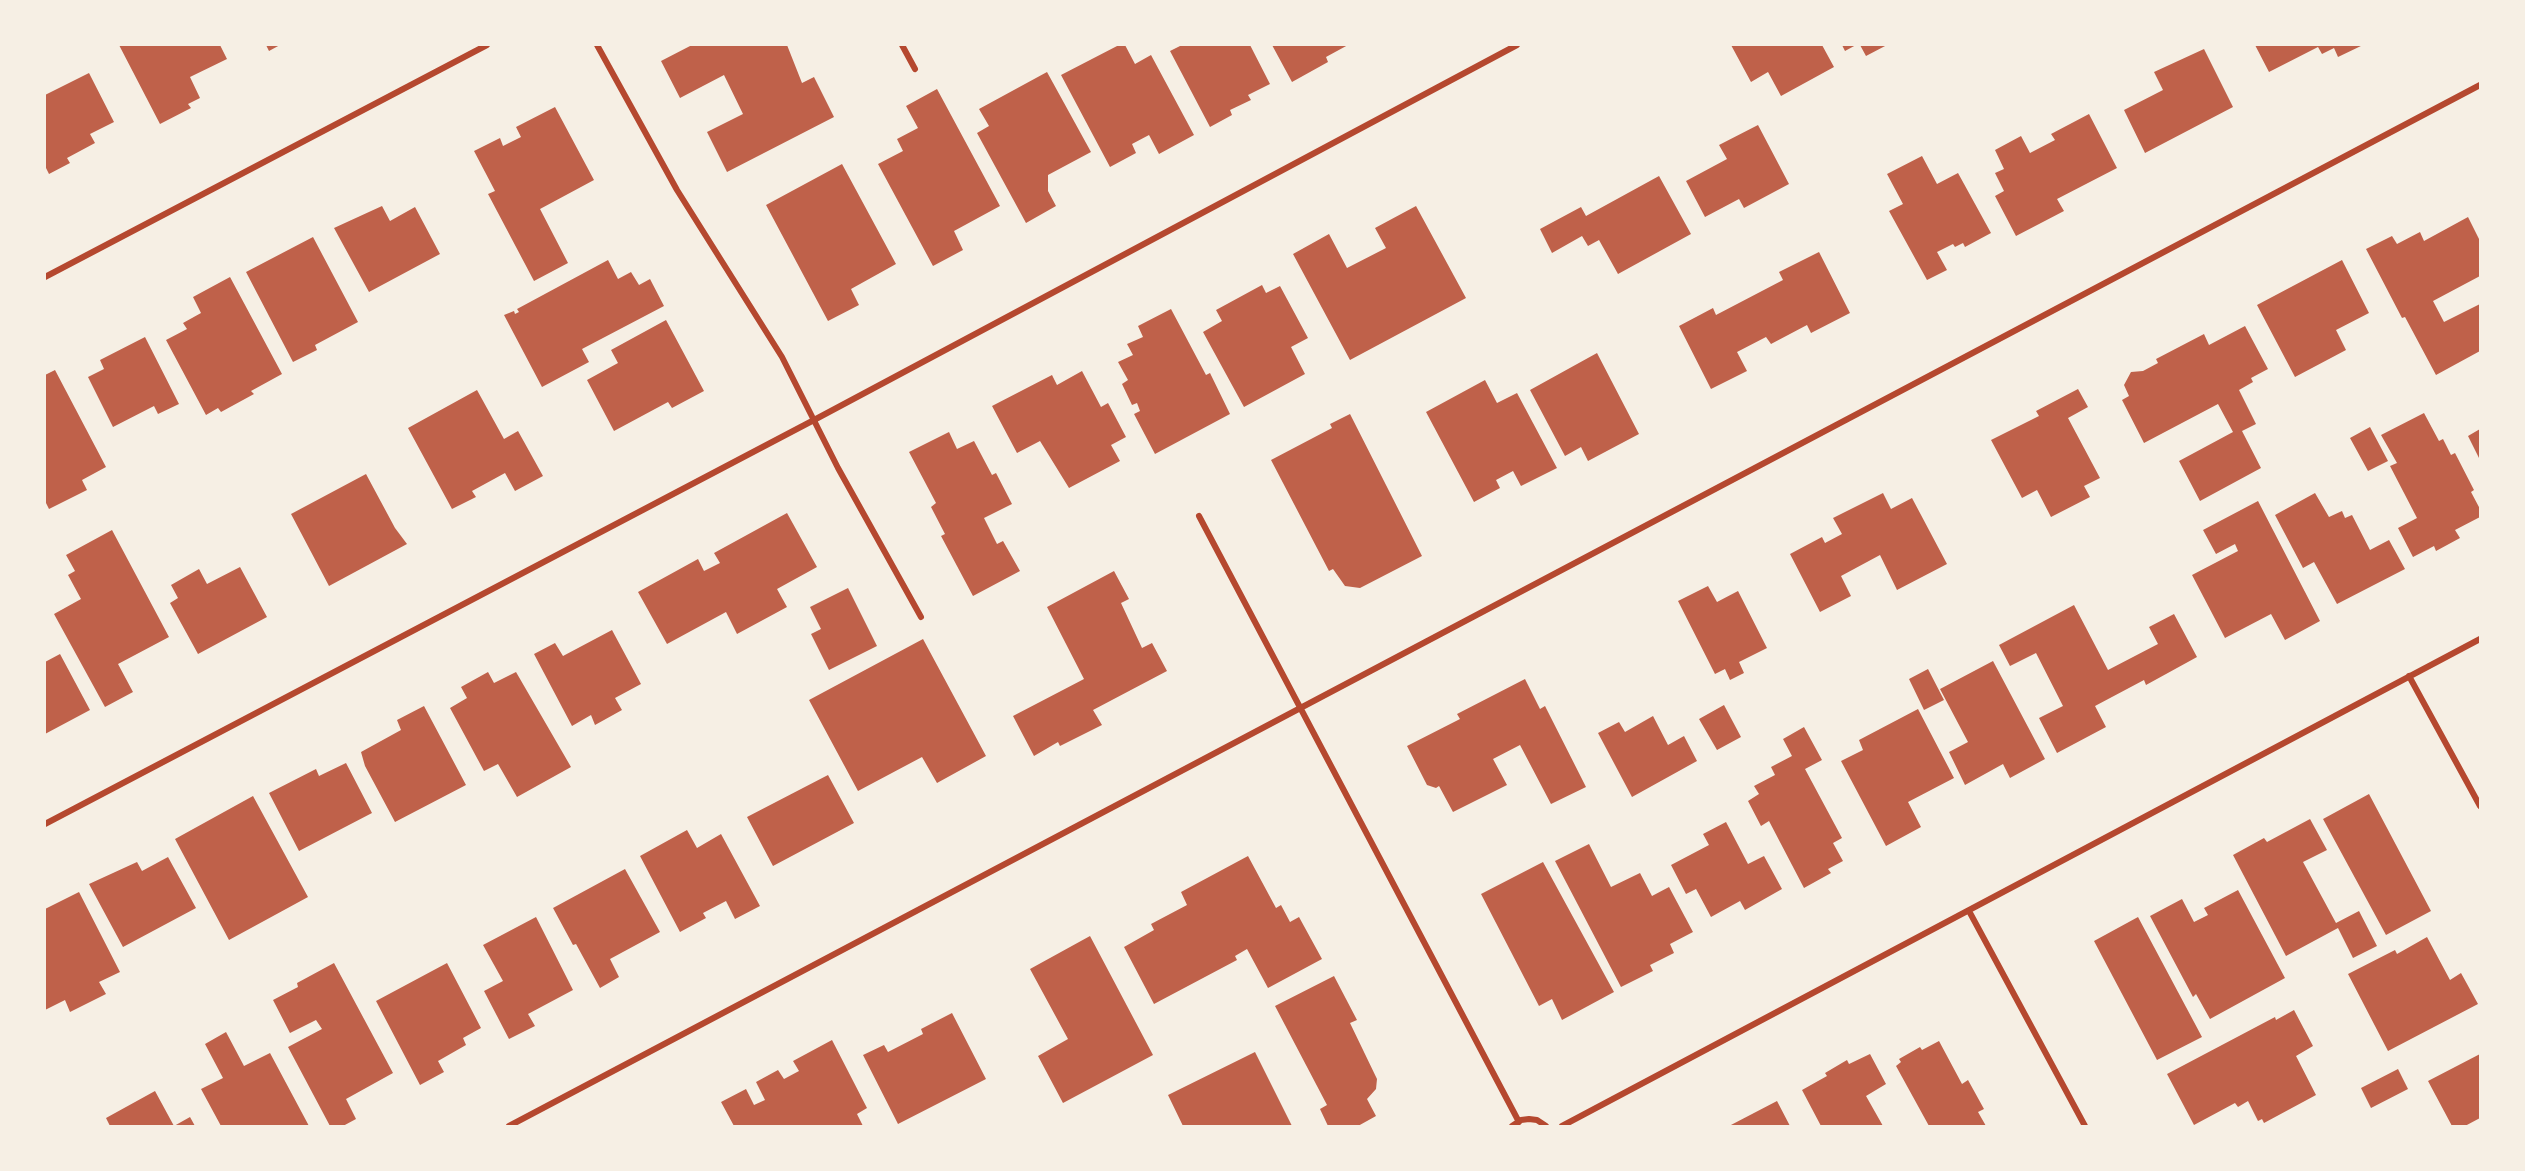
<!DOCTYPE html>
<html>
<head>
<meta charset="utf-8">
<style>
	body { margin:0 }
	#map { position:relative; width:2525px; height:1171px; overflow:hidden; background:#f6efe4; font-family:"Work Sans",sans-serif }
	canvas { display:block }
	.frame { position:absolute; inset:0; border:46px solid #f6efe4; pointer-events:none }
</style>
</head>
<body>
<div id="map">
<canvas width="2525" height="1171"></canvas>
<div class="frame"></div>
</div>
<script>
const context = document.querySelector('canvas').getContext('2d');
context.lineJoin = 'round';
function fillPath(path, color) { context.fillStyle = color; context.fill(path, 'evenodd'); }
const shape = rows => new Path2D(rows.map(r => 'M' + r).join(''));
function stroke(path, color, width, dash) { context.strokeStyle = color; context.lineWidth = width; context.lineCap = dash ? 'butt' : 'round'; context.setLineDash(dash || []); context.stroke(path); }
const building = shape([
	[119,45,220,45,227,59,190,77,200,98,188,104,191,108,160,124],
	[266,45,280,45,269,51],
	[692,45,787,45,802,83,814,77,834,117,727,172,707,132,743,114,724,75,680,98,661,61],
	[1119,45,1125,45,1135,64,1151,55,1194,135,1159,154,1149,135,1132,144,1136,153,1110,167,1061,75],
	[1182,45,1250,45,1270,84,1248,95,1251,100,1230,110,1232,115,1210,127,1170,51],
	[1272,45,1348,45,1326,57,1328,62,1292,82],
	[1731,45,1822,45,1834,67,1781,96,1768,72,1751,82],
	[1842,45,1856,45,1845,51],
	[1860,45,1887,45,1866,56],
	[2255,45,2363,45,2338,57,2334,48,2322,54,2318,47,2269,72],
	[2204,49,2233,107,2145,153,2124,110,2163,90,2154,72],
	[1047,72,1091,152,1048,175,1048,191,1056,206,1026,223,977,133,989,126,979,109],
	[89,73,114,122,90,134,95,143,67,158,70,163,49,174,45,166,45,95],
	[937,89,1000,206,954,231,963,250,933,266,878,164,903,151,897,139,918,128,906,106],
	[555,107,594,180,540,209,568,263,534,281,488,194,495,191,474,151,500,138,503,146,521,137,516,127],
	[2089,114,2117,168,2057,199,2064,211,2016,236,1995,196,2004,191,1995,173,2004,169,1995,150,2021,136,2030,153,2055,140,2051,134],
	[1758,125,1789,184,1744,208,1739,199,1705,217,1686,181,1727,159,1719,145],
	[1922,156,1937,184,1958,173,1991,233,1965,247,1963,243,1955,247,1953,244,1937,252,1947,270,1927,280,1889,211,1903,204,1887,174],
	[842,164,896,264,851,289,859,305,828,321,766,205],
	[1659,176,1691,234,1618,274,1599,240,1588,246,1582,236,1552,253,1540,229,1581,207,1586,216],
	[382,206,390,221,415,207,440,254,369,292,334,228],
	[1416,206,1466,298,1350,360,1293,254,1329,234,1347,268,1386,248,1375,228],
	[2468,217,2480,241,2480,276,2433,301,2444,322,2480,304,2480,351,2436,375,2405,317,2402,318,2366,249,2392,236,2397,244,2420,232,2424,241],
	[313,237,358,322,315,345,317,350,293,362,246,272],
	[1819,252,1850,313,1811,333,1807,325,1771,344,1766,337,1737,352,1747,371,1711,389,1679,326,1713,308,1716,315,1783,280,1779,272],
	[608,260,618,279,631,272,639,285,650,279,664,306,582,349,589,362,542,387,504,315,514,311,515,314,519,312,517,309],
	[2342,260,2369,313,2336,330,2346,350,2295,377,2257,305],
	[230,277,282,374,251,391,254,394,221,412,218,408,206,415,166,340,187,329,183,323,201,313,193,297],
	[1262,285,1266,293,1280,286,1308,338,1291,347,1305,374,1244,407,1203,332,1222,321,1216,310],
	[1171,309,1206,375,1210,373,1230,414,1155,454,1134,414,1140,411,1137,403,1132,405,1122,384,1128,380,1118,362,1133,355,1127,344,1143,337,1138,326],
	[666,320,704,391,672,408,668,402,614,431,587,380,618,363,611,350],
	[2245,326,2268,369,2251,378,2253,382,2239,390,2256,424,2242,431,2261,468,2200,501,2179,461,2233,432,2218,404,2144,443,2122,400,2129,396,2124,385,2131,372,2143,371,2158,363,2156,359,2204,334,2209,345],
	[145,337,179,404,158,414,154,406,113,427,88,377,104,369,100,360],
	[1597,353,1639,434,1588,461,1581,447,1565,456,1530,390],
	[55,370,106,467,82,480,87,490,49,509,45,501,45,375],
	[1082,371,1101,407,1108,403,1126,437,1111,445,1120,461,1069,488,1040,441,1017,453,992,406,1052,375,1057,385],
	[1485,380,1497,403,1517,393,1557,468,1521,486,1513,471,1496,480,1500,488,1474,502,1426,412],
	[2078,389,2088,407,2068,418,2100,478,2084,486,2090,497,2051,517,2037,490,2022,498,1991,440,2039,416,2036,411],
	[477,390,504,439,518,431,543,476,515,491,505,473,472,491,476,497,452,509,408,428],
	[2424,413,2439,441,2443,439,2451,455,2455,453,2474,490,2471,492,2480,509,2480,517,2455,530,2460,538,2436,551,2434,546,2413,557,2398,528,2417,518,2390,466,2397,463,2381,435],
	[1350,414,1422,556,1360,588,1345,586,1333,569,1329,571,1271,460,1332,428,1330,424],
	[2370,427,2388,461,2368,471,2350,438],
	[2480,429,2480,460,2468,436],
	[949,432,957,449,974,441,992,475,996,473,1012,504,984,518,997,544,1003,541,1020,571,973,596,941,536,945,534,931,507,936,503,909,452],
	[366,474,395,528,407,544,329,586,291,514],
	[1883,493,1891,509,1912,498,1947,564,1897,590,1880,555,1841,576,1851,596,1820,612,1790,554,1822,537,1825,543,1842,534,1833,518],
	[2315,493,2329,517,2342,511,2345,518,2352,515,2370,550,2389,540,2405,569,2337,604,2314,562,2303,568,2275,515],
	[2258,501,2320,621,2285,640,2271,614,2225,638,2192,575,2238,551,2235,544,2216,554,2203,530],
	[787,513,817,567,777,589,787,607,737,634,726,612,667,644,638,592,698,559,704,571,720,563,714,553],
	[112,530,169,637,118,664,133,692,105,707,54,614,81,599,68,575,75,571,66,555],
	[240,567,267,617,198,654,170,603,178,598,171,585,199,569,207,584],
	[1114,571,1129,599,1121,603,1142,648,1152,643,1167,671,1093,710,1102,725,1060,746,1058,742,1034,756,1013,716,1084,679,1047,607],
	[1708,586,1717,602,1738,591,1767,648,1739,662,1744,673,1730,680,1725,669,1715,674,1678,601],
	[848,588,877,646,829,670,811,634,821,629,810,607],
	[2074,605,2108,670,2158,644,2149,627,2174,614,2197,657,2146,685,2144,680,2095,706,2106,727,2057,753,2039,718,2063,706,2036,653,2010,666,1999,645],
	[612,630,641,684,615,698,622,710,595,725,591,715,572,726,534,654,555,643,563,656],
	[923,639,986,756,937,783,922,757,858,791,809,700],
	[60,654,90,710,45,734,45,662],
	[1993,661,2045,759,2010,778,2003,764,1965,785,1949,752,1968,742,1940,689],
	[1928,669,1944,700,1924,710,1909,679],
	[488,672,494,683,516,672,571,767,517,797,498,764,484,771,450,708,467,698,461,687],
	[1525,679,1540,709,1545,706,1586,787,1551,804,1520,745,1493,759,1507,785,1453,812,1439,786,1436,788,1427,785,1407,746,1460,719,1457,714],
	[1724,705,1741,737,1717,750,1699,719],
	[424,706,466,785,395,822,365,766,361,752,401,730,397,720],
	[1918,709,1954,778,1908,802,1921,827,1886,846,1841,761,1863,750,1859,740],
	[1653,716,1668,745,1684,736,1697,761,1632,797,1598,733,1619,722,1625,732],
	[1804,727,1822,760,1805,769,1842,838,1833,843,1843,861,1828,869,1831,873,1804,888,1769,821,1761,826,1748,801,1759,794,1754,786,1775,775,1771,767,1792,756,1783,739],
	[346,763,372,813,299,851,269,793,316,769,319,776],
	[828,775,854,823,773,866,747,817],
	[2369,794,2431,911,2386,935,2323,819],
	[253,796,308,897,229,940,175,839],
	[2310,819,2327,850,2303,862,2336,923,2359,911,2377,946,2353,958,2338,928,2286,956,2233,855,2264,838,2267,842],
	[1726,822,1748,864,1764,856,1782,889,1745,910,1740,901,1711,917,1696,889,1686,894,1671,865,1709,845,1703,834],
	[687,830,697,848,721,834,760,906,735,919,726,901,703,913,706,918,680,932,640,856],
	[1589,844,1611,887,1640,873,1652,896,1669,887,1693,932,1670,944,1674,953,1650,965,1653,971,1621,987,1555,861],
	[1248,856,1276,908,1281,905,1290,922,1299,917,1322,959,1268,988,1247,949,1235,956,1237,960,1154,1004,1124,947,1154,930,1151,924,1187,905,1181,892],
	[168,857,196,908,123,947,89,884,137,862,142,871],
	[1543,862,1614,992,1562,1020,1552,999,1539,1006,1481,894],
	[625,869,660,932,610,959,619,977,600,988,576,944,573,945,553,908],
	[2238,890,2285,978,2210,1019,2196,994,2193,997,2150,916,2182,899,2194,922,2208,915,2204,908],
	[79,892,120,972,99,982,106,994,70,1012,65,1000,45,1010,45,909],
	[536,917,573,990,528,1014,535,1026,509,1039,484,991,503,981,483,945],
	[2138,917,2202,1037,2157,1060,2094,941],
	[1090,936,1153,1055,1063,1103,1038,1056,1068,1039,1030,969],
	[2427,937,2450,980,2461,973,2478,1004,2388,1051,2348,974,2395,950,2397,954],
	[334,963,393,1073,346,1099,356,1119,343,1126,330,1126,288,1047,322,1029,316,1020,290,1033,273,1000,298,987,297,983],
	[447,963,481,1028,463,1038,466,1045,438,1061,444,1072,420,1085,376,1001],
	[1334,976,1357,1020,1350,1023,1377,1079,1376,1089,1367,1099,1376,1116,1358,1126,1328,1126,1320,1109,1327,1105,1275,1006],
	[2294,1010,2313,1046,2296,1056,2316,1095,2264,1123,2262,1119,2258,1121,2248,1101,2238,1107,2235,1103,2194,1125,2167,1074,2275,1017,2276,1020],
	[952,1013,986,1079,898,1124,863,1055,884,1045,888,1052,923,1034,921,1029],
	[226,1032,244,1066,270,1053,309,1126,221,1126,201,1089,223,1078,205,1044],
	[832,1040,867,1108,857,1114,863,1126,734,1126,721,1102,746,1089,754,1105,765,1100,756,1082,778,1070,784,1079,799,1071,793,1061],
	[1939,1041,1962,1084,1968,1080,1984,1109,1978,1112,1986,1126,1929,1126,1896,1066,1901,1062,1899,1059,1920,1047,1922,1050],
	[1255,1052,1292,1126,1183,1126,1168,1095],
	[1870,1054,1886,1084,1866,1096,1883,1126,1821,1126,1802,1090,1827,1076,1825,1073,1847,1060,1849,1064],
	[2480,1054,2480,1118,2465,1126,2452,1126,2428,1081],
	[2398,1069,2408,1089,2371,1108,2361,1088],
	[155,1091,174,1126,110,1126,106,1118],
	[1777,1101,1790,1126,1729,1126],
	[190,1117,195,1126,174,1126]
]);
const minor = shape([
	[597,45,677,190,782,357,838,468,921,617],
	[902,45,915,69],
	[45,277,487,45],
	[1199,516,1519,1122],
	[2409,676,2480,806],
	[45,824,814,420,1517,45],
	[1969,911,2085,1126],
	[509,1126,2480,85],
	[1512,1126,1521,1120,1529,1119,1537,1120,1546,1126],
	[1562,1126,2480,639]
]);
fillPath(building, '#bf614a');
stroke(minor, '#b5482f', 6);
</script>
</body>
</html>
